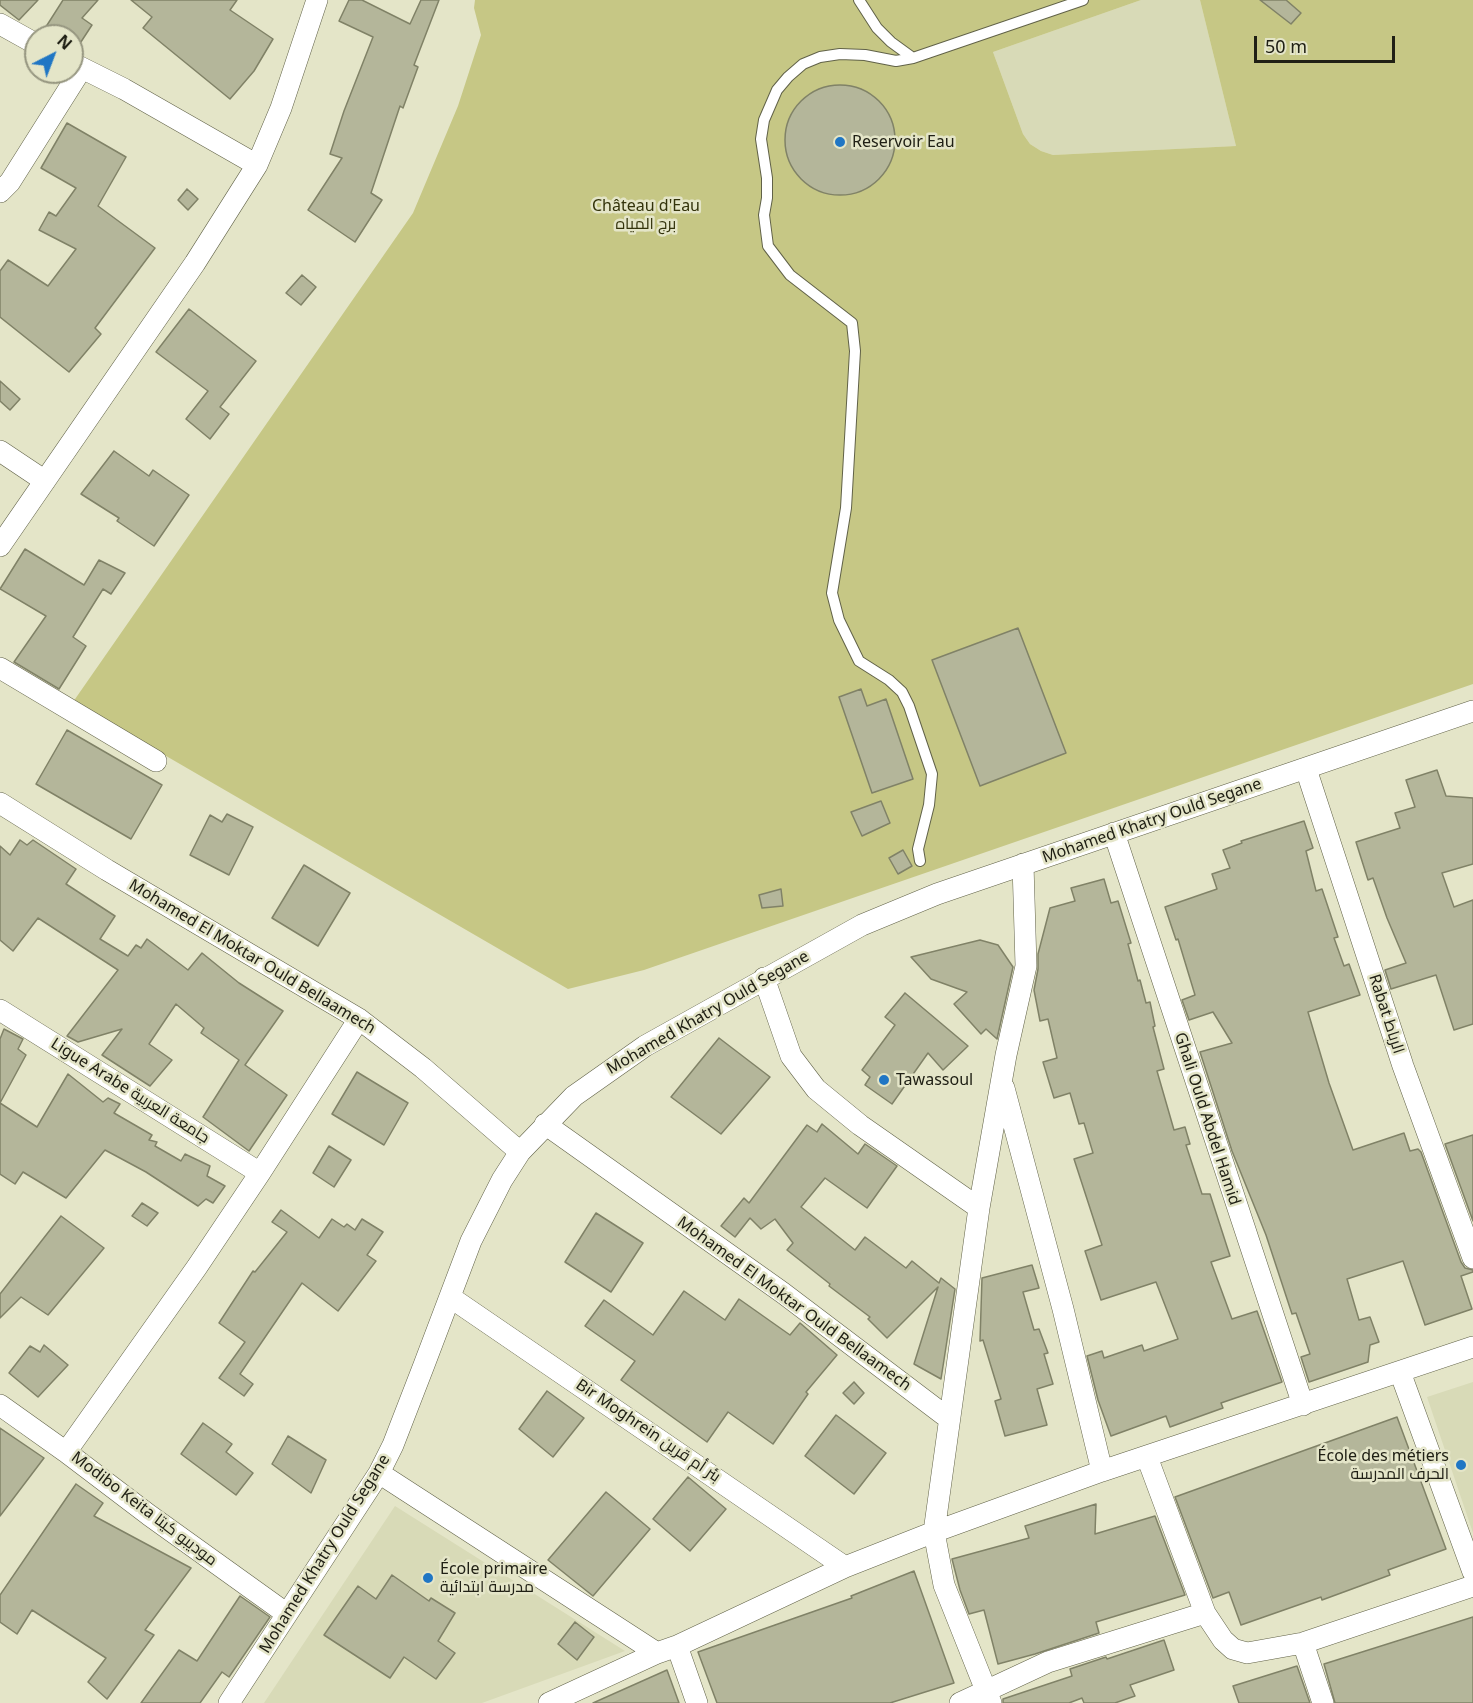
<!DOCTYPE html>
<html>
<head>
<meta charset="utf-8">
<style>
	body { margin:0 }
	#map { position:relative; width:1473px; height:1703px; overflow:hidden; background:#e4e5c8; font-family:"Noto Sans",sans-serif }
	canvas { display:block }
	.north { position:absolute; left:24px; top:24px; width:60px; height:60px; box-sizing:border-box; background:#e4e5c8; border:2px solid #969680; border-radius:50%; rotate:42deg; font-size:16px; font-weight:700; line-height:24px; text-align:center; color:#202015 }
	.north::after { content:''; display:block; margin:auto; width:21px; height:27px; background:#2076c4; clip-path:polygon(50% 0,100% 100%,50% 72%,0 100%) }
	.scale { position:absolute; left:1254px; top:36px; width:141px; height:27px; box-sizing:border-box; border:3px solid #202015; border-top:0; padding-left:8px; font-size:18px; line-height:21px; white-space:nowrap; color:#202015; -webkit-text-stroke:4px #e4e5c8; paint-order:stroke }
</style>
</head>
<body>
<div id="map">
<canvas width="1473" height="1703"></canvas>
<div class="north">N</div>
<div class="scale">50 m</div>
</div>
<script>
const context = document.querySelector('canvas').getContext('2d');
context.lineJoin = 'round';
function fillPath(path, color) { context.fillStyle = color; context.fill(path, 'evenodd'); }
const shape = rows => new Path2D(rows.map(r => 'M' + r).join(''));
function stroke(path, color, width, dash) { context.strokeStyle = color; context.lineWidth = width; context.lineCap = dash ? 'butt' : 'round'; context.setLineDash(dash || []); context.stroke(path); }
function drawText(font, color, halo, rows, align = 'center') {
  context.font = font + ' "Noto Sans",Cairo,sans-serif'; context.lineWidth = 5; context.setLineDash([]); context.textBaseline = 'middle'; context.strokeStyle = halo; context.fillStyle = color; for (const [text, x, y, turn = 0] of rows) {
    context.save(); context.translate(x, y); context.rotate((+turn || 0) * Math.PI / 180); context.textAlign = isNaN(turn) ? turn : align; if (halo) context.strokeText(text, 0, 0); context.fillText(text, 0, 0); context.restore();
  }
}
const built = shape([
	[1141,0,1200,0,1236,146,1053,155,1041,151,1030,144,1023,134,993,52],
	[1473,1382,1473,1533,1427,1397],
	[395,1506,625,1651,482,1703,264,1703]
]);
const green = shape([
	[475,0,1141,0,993,52,1023,134,1030,144,1041,151,1053,155,1236,146,1200,0,1473,0,1473,684,644,970,568,989,73,702,413,213,458,106,481,35,474,8]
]);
const building = shape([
	[0,0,38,0,19,20,0,5,0,0],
	[63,0,98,0,82,18,92,25,75,51,72,50,72,36,46,36,42,33,63,0],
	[131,0,237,0,230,10,273,39,254,71,230,99,143,28,152,17,131,0],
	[349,0,362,0,410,24,421,0,439,0,414,65,418,67,403,108,400,106,371,193,382,200,355,242,308,210,342,158,330,154,344,111,373,37,339,21,349,0],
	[1260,0,1286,0,1301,13,1291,24,1260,0],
	'785 140a55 55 0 1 1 110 0a55 55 0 1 1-110 0Z',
	[67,123,126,157,98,206,155,248,95,328,101,334,69,372,0,317,0,271,8,260,48,286,76,249,39,230,49,212,56,216,76,188,41,168,67,123],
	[187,189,198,199,188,210,178,200,187,189],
	[302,275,316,287,301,305,286,293,302,275],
	[189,309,256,361,220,407,229,414,210,439,186,419,208,391,156,352,189,309],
	[0,381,20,399,10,410,0,401,0,381],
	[114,451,149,476,153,470,189,495,154,546,117,521,119,518,81,494,114,451],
	[25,549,84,585,99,560,125,573,111,594,103,589,73,637,86,646,59,689,14,662,46,616,0,589,25,549],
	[1018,628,1066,753,980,786,932,660,1018,628],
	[861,689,867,706,886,699,913,779,872,793,839,697,861,689],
	[67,730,162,785,131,839,36,784,67,730],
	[1437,770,1446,796,1473,798,1473,864,1442,873,1454,907,1473,900,1473,1024,1454,1030,1436,975,1391,989,1385,970,1406,963,1387,918,1373,878,1368,880,1356,842,1400,828,1395,813,1415,807,1406,780,1437,770],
	[881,801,890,823,862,836,851,812,881,801],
	[227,814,253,827,229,875,190,855,210,815,222,822,227,814],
	[1304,821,1313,848,1306,851,1316,891,1322,889,1338,937,1334,938,1344,966,1349,964,1360,995,1308,1012,1329,1083,1353,1150,1404,1133,1410,1151,1418,1149,1421,1152,1461,1262,1465,1268,1473,1270,1473,1272,1461,1276,1472,1309,1425,1325,1403,1261,1347,1279,1359,1320,1370,1317,1379,1342,1370,1345,1368,1362,1309,1382,1301,1357,1310,1354,1296,1313,1292,1314,1266,1235,1232,1151,1200,1052,1232,1043,1213,1012,1189,1020,1182,1000,1195,995,1178,939,1176,940,1165,907,1217,889,1212,874,1230,868,1223,850,1242,843,1241,841,1304,821],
	[20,840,27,845,33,840,76,869,66,884,115,916,100,939,128,956,136,945,141,948,147,939,188,970,202,953,239,983,283,1011,245,1065,287,1095,249,1151,203,1117,239,1060,201,1033,204,1028,176,1004,149,1044,172,1060,150,1086,102,1055,122,1029,78,1042,67,1036,118,970,38,918,13,951,0,940,0,846,10,855,20,840],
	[903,850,912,866,898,874,889,858,903,850],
	[304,865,350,893,318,946,272,918,304,865],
	[1104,879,1111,903,1118,901,1131,943,1128,944,1138,981,1140,980,1146,1003,1150,1002,1155,1026,1153,1027,1164,1069,1157,1071,1174,1130,1185,1127,1190,1144,1186,1145,1202,1194,1210,1194,1230,1256,1211,1262,1232,1319,1257,1311,1282,1382,1221,1403,1223,1408,1170,1427,1166,1416,1111,1436,1098,1400,1087,1356,1102,1351,1104,1358,1142,1345,1144,1351,1178,1339,1156,1282,1101,1300,1085,1251,1102,1245,1074,1159,1093,1153,1084,1123,1079,1124,1070,1093,1054,1098,1043,1062,1057,1058,1048,1019,1040,1021,1034,990,1038,969,1038,954,1050,908,1075,901,1071,888,1104,879],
	[781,889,783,906,762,908,759,895,781,889],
	[980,940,998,945,1013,967,997,1039,986,1029,981,1034,954,1004,967,992,931,979,911,957,980,940],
	[905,993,968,1046,943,1070,928,1053,892,1104,865,1085,870,1077,862,1070,895,1025,885,1017,905,993],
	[4,1029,23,1039,18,1049,26,1055,0,1103,37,1127,68,1074,103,1102,108,1098,120,1104,114,1113,152,1135,149,1140,157,1142,155,1146,181,1161,185,1154,210,1166,207,1176,225,1186,213,1203,206,1199,198,1206,146,1172,105,1150,66,1198,23,1172,15,1184,0,1174,0,1039,4,1029],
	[719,1038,770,1077,721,1134,671,1097,719,1038],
	[357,1072,408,1103,384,1145,332,1114,357,1072],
	[822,1124,858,1154,865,1144,897,1166,867,1208,825,1178,801,1207,855,1250,865,1237,906,1268,912,1261,939,1283,941,1278,955,1289,941,1379,914,1364,938,1287,887,1338,868,1319,870,1317,829,1286,830,1284,787,1250,793,1243,775,1219,761,1229,750,1218,735,1237,721,1226,744,1198,749,1203,807,1125,817,1132,822,1124],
	[1473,1135,1473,1221,1445,1144,1473,1135],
	[329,1146,351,1160,334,1187,313,1173,329,1146],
	[142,1203,158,1213,147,1226,132,1216,142,1203],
	[281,1210,319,1238,332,1219,344,1227,347,1224,355,1230,362,1219,383,1232,367,1255,376,1261,338,1311,302,1283,240,1374,253,1384,244,1396,219,1378,245,1342,219,1323,253,1271,255,1272,287,1232,272,1222,281,1210],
	[596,1213,643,1243,611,1292,565,1262,596,1213],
	[61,1216,104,1248,48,1315,21,1297,0,1318,0,1294,61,1216],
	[1032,1265,1039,1288,1023,1292,1034,1330,1039,1329,1048,1353,1044,1354,1053,1384,1037,1389,1047,1425,1005,1436,995,1401,1001,1399,983,1340,980,1341,982,1278,1032,1265],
	[684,1291,725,1320,739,1299,790,1335,800,1323,837,1355,806,1392,808,1394,773,1444,728,1412,707,1442,621,1380,635,1361,585,1326,604,1300,653,1335,684,1291],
	[44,1345,68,1365,38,1397,9,1373,30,1346,40,1352,44,1345],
	[854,1382,864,1393,854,1404,843,1393,854,1382],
	[547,1391,584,1418,553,1457,519,1429,547,1391],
	[836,1415,886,1453,854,1494,805,1456,836,1415],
	[1397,1417,1446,1549,1388,1570,1390,1575,1322,1600,1321,1597,1241,1625,1229,1592,1213,1598,1175,1497,1397,1417],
	[203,1423,232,1444,226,1452,253,1473,236,1495,181,1454,203,1423],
	[0,1428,44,1458,0,1516,0,1428],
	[288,1436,326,1460,311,1493,272,1464,288,1436],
	[688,1477,726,1509,690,1551,653,1519,688,1477],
	[76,1484,103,1503,94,1516,191,1568,145,1630,154,1635,107,1699,88,1682,106,1658,32,1610,17,1634,0,1622,0,1595,76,1484],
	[606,1492,650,1529,593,1596,548,1560,606,1492],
	[1096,1504,1095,1534,1155,1516,1185,1595,1096,1622,1099,1633,1035,1654,998,1664,984,1610,969,1614,960,1590,952,1559,1029,1538,1025,1526,1096,1504],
	[914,1571,954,1683,890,1703,717,1703,698,1652,852,1598,851,1596,914,1571],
	[392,1575,429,1601,431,1598,455,1613,438,1641,455,1653,436,1679,404,1657,390,1678,324,1635,358,1586,376,1599,392,1575],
	[240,1596,270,1617,229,1677,222,1672,200,1703,141,1703,179,1650,197,1661,240,1596],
	[1473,1617,1473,1703,1335,1703,1324,1664,1473,1617],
	[575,1622,594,1637,577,1660,558,1644,575,1622],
	[1164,1640,1174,1670,1130,1685,1135,1696,1115,1703,1084,1703,1082,1698,1069,1703,1003,1703,1003,1699,1072,1676,1070,1669,1106,1657,1107,1659,1164,1640],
	[1297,1666,1310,1703,1239,1703,1233,1686,1297,1666],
	[667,1670,679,1703,593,1703,667,1670]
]);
const service = shape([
	[859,0,877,28,891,42,913,58],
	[920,861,918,849,929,805,932,774,909,706,902,692,889,680,859,661,839,620,832,593,846,508,855,351,852,323,790,275,768,246,764,215,767,198,767,178,761,139,764,120,777,90,788,77,803,64,820,57,840,54,865,55,896,61,913,58,1083,0]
]);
const minor = shape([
	[0,24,36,44],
	[72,63,124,89,257,165],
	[0,192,10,182,82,68],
	[0,451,45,481],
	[0,546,195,263,257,165,281,108,317,0],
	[0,668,156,761],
	[1306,769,1403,1066,1473,1258],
	[0,803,107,870,359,1019,423,1068,520,1152],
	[1114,833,1303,1405],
	[764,978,791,1056,816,1089,860,1125,979,1208],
	[0,1010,260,1173],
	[1004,1088,1063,1309,1102,1471],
	[545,1124,783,1293,948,1418],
	[450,1297,845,1567],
	[1400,1372,1473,1572],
	[0,1405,66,1452,149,1515,287,1614],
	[66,1452,197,1267,260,1173,359,1019],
	[1147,1457,1205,1613,1223,1640,1233,1649,1247,1653,1303,1643,1473,1586],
	[379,1473,657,1653],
	[1303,1643,1323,1703],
	[677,1646,697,1703],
	[229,1703,379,1473,393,1445,424,1365,471,1241,502,1180,520,1152,574,1096,645,1046,862,925,937,894,1473,711],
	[549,1703,657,1653,677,1646,845,1567,934,1532,1102,1471,1473,1347],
	[960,1703,1048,1662,1205,1613],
	[991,1703,944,1585,934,1532,979,1208,1006,1055,1026,966,1023,864]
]);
const markers = [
	[840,142,6,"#2076c4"],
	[884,1080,6,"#2076c4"],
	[1461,1465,6,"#2076c4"],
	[428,1578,6,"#2076c4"]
];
const poiNames = [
	["Reservoir Eau",852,142],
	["Tawassoul",896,1080],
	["École des métiers",1449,1456,"right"],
	["الحرف المدرسة",1449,1474,"right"],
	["École primaire",440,1569],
	["مدرسة ابتدائية",440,1587]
];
const parkNames = [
	["Château d'Eau",646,206],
	["برج المياه",646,224]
];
const streetNames = [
	["Mohamed Khatry Ould Segane",1152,821,-19],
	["Mohamed El Moktar Ould Bellaamech",252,957,31],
	["Mohamed Khatry Ould Segane",708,1013,-30],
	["Rabat الرباط",1386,1014,72],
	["Ligue Arabe جامعة العربية",130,1091,32],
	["Ghali Ould Abdel Hamid",1207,1119,72],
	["Mohamed El Moktar Ould Bellaamech",794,1304,36],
	["Bir Moghrein بئر أم قرين",648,1431,34],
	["Modibo Keita موديبو كيتا",144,1509,37],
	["Mohamed Khatry Ould Segane",325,1554,-58]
];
fillPath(built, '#d8dab7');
fillPath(green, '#c6c785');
fillPath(building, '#b4b69a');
stroke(building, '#808267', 1.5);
stroke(service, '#616248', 12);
stroke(minor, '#616248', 22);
stroke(service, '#fff', 10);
stroke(minor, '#fff', 21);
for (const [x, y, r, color] of markers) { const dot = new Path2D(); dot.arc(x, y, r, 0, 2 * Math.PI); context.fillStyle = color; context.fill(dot); stroke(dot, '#e4e5c8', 2); }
drawText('16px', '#202015', '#e4e5c8', poiNames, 'left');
drawText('16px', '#33330b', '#e4e5c8', parkNames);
drawText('16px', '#202015', '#e4e5c8', streetNames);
</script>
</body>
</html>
